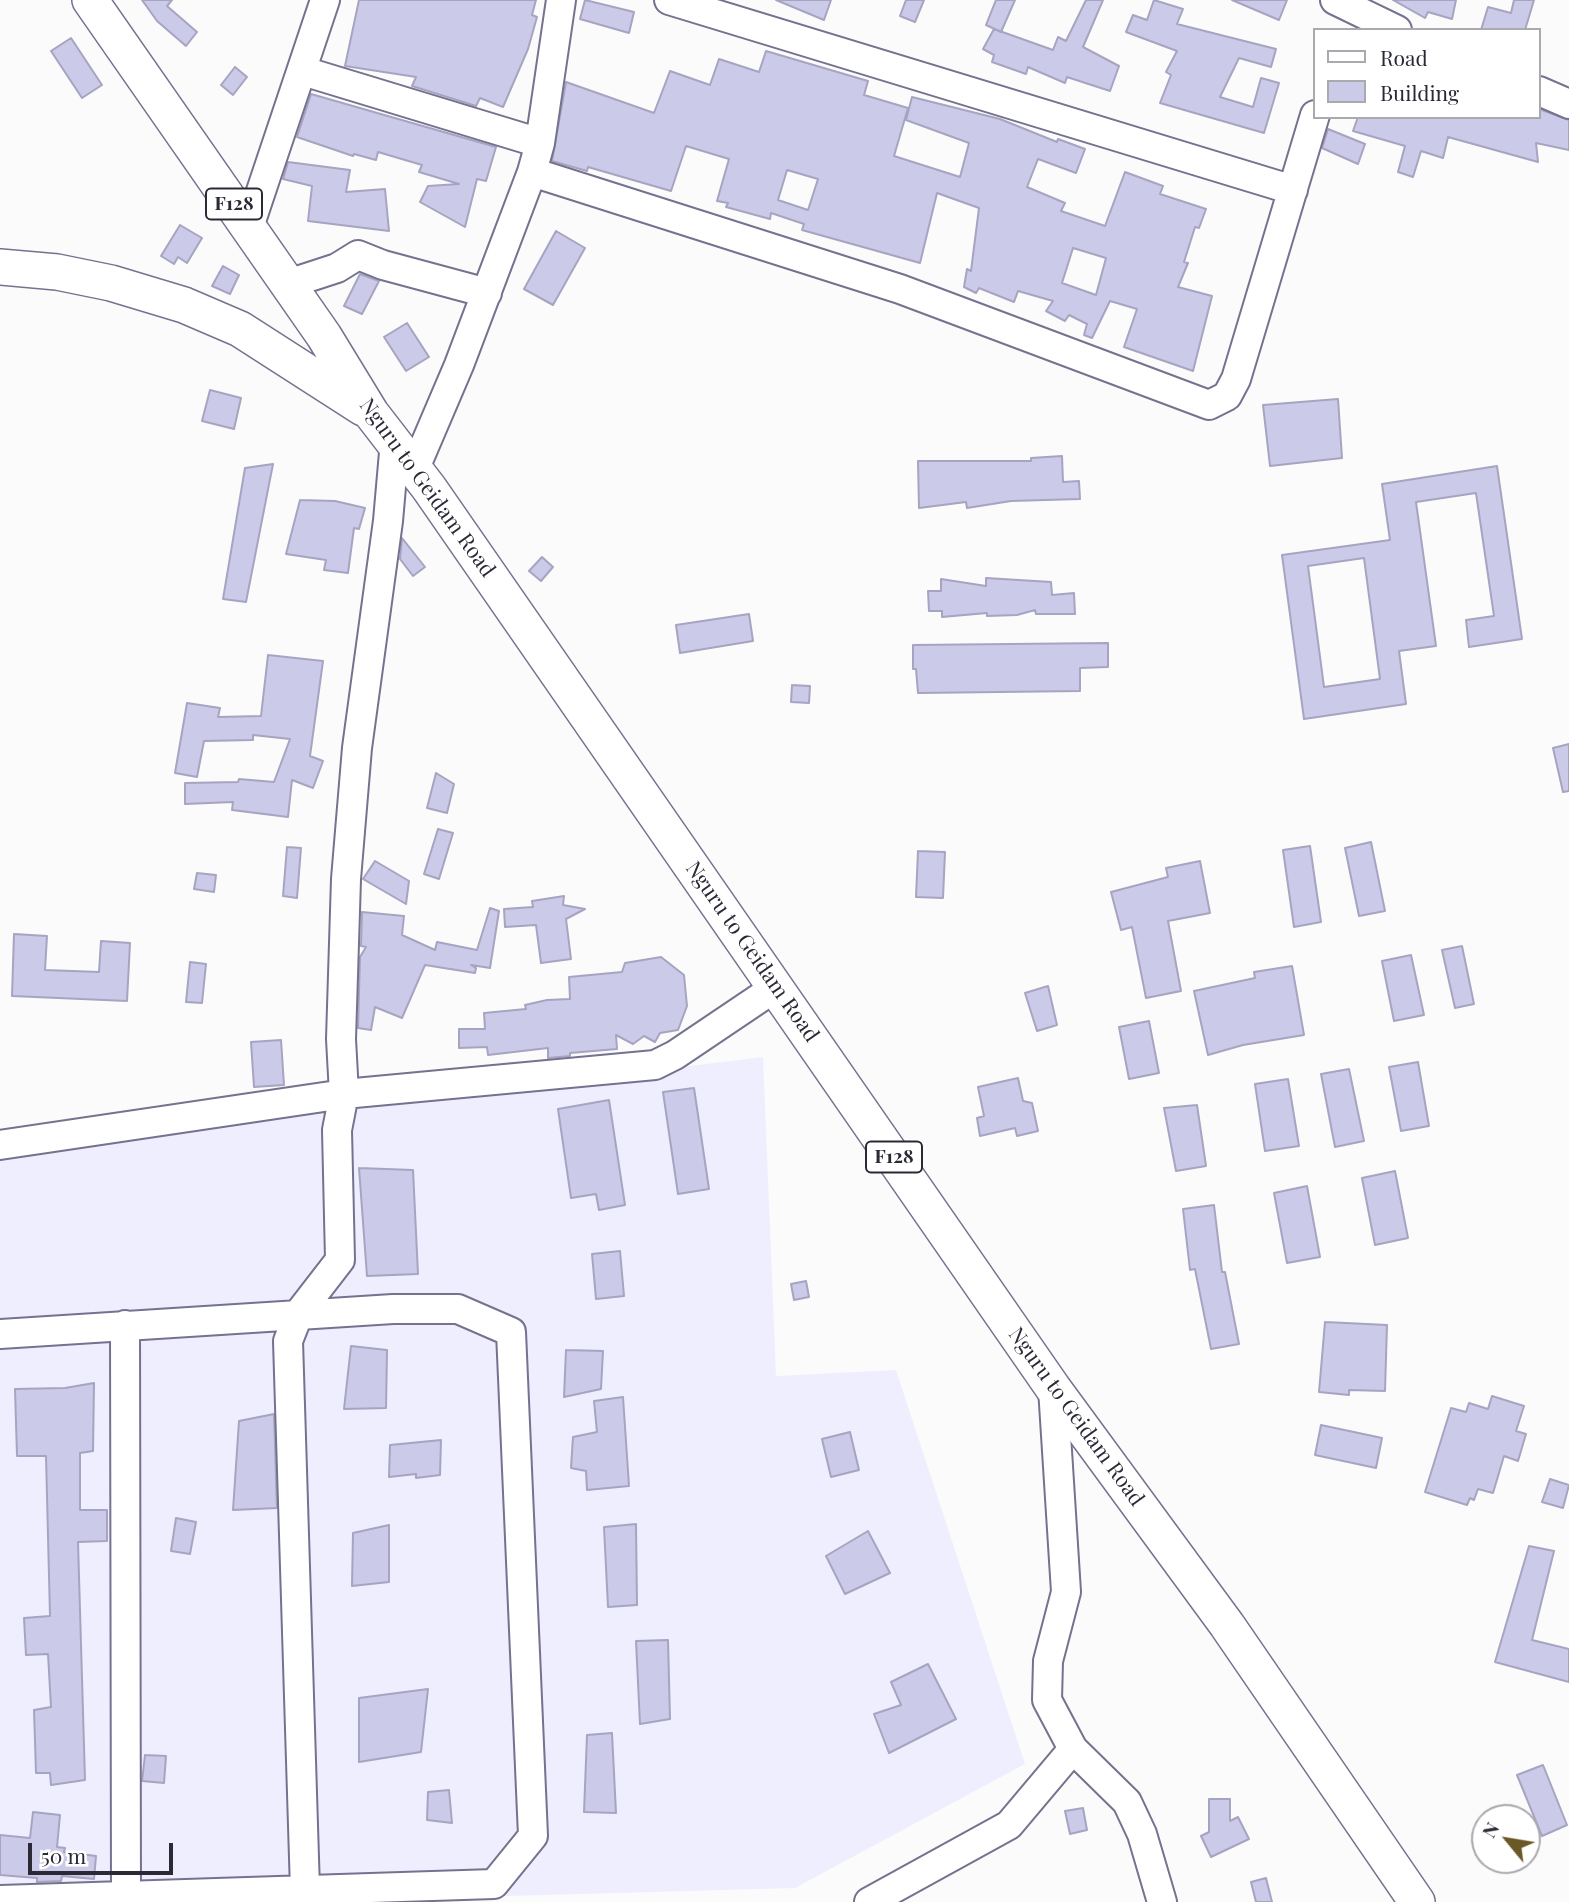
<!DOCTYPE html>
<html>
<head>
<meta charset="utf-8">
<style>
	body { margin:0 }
	#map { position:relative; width:1569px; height:1902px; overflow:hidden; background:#fbfbfb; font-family:"Playfair Display",serif }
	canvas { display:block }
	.legend { position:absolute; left:1313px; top:28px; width:228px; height:91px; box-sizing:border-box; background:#fff; border:2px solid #aaa9ae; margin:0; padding:9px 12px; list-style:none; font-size:21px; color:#2a2935 }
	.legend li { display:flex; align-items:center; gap:14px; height:35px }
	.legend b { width:35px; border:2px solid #aaa9ae }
	.north { position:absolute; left:1471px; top:1804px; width:70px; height:70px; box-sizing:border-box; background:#fff; border:2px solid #aaa9ae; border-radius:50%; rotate:300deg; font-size:19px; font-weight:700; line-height:28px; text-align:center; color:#2a2935 }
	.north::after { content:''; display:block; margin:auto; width:24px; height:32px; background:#6a5826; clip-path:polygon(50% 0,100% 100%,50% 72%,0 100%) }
	.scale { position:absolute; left:28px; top:1843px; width:145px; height:32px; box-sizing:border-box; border:4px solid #2a2935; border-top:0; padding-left:9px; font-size:21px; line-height:24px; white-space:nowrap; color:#2a2935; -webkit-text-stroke:5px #fff; paint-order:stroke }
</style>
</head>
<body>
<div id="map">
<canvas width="1569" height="1902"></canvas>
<ul class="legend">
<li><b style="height:9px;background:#fff"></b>Road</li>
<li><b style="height:19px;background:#cccae9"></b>Building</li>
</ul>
<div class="north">N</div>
<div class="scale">50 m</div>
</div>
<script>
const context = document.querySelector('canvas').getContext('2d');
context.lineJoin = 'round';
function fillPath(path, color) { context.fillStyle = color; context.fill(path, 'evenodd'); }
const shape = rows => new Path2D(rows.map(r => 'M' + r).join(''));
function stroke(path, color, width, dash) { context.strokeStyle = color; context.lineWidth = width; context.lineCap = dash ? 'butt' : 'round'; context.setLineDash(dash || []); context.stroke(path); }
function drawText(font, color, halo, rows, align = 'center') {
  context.font = font + ' "Playfair Display",serif'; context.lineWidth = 7; context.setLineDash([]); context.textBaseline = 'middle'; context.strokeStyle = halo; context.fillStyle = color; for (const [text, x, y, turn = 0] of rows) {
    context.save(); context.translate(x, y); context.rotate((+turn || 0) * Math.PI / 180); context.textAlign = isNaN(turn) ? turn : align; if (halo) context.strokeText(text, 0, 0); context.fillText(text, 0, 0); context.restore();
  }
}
const built = shape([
	[763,1057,776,1376,896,1370,1025,1764,795,1888,294,1902,0,1902,0,1160,335,1110]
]);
const building = shape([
	[142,0,172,0,167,6,197,32,186,46,157,21,142,0],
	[359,0,536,0,532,15,537,17,528,49,503,107,480,98,476,106,412,86,416,77,345,66,359,0],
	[585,0,634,12,629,33,580,19,585,0],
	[776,0,831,0,824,20,776,0],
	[906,0,924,0,915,22,900,16,906,0],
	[996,0,1015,0,1001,32,986,25,996,0],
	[1086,0,1103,0,1083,47,1119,66,1110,91,1067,77,1065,83,1028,67,1026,74,992,62,994,55,983,49,994,29,1053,50,1058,37,1066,41,1086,0],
	[1154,0,1183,9,1177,24,1276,49,1271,67,1239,58,1220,97,1253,107,1261,78,1279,83,1264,133,1160,103,1171,75,1166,72,1177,51,1126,32,1133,15,1147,20,1154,0],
	[1232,0,1287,0,1279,20,1232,0],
	[1393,0,1456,0,1452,19,1428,12,1425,18,1393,0],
	[1514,0,1534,0,1525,30,1481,30,1488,7,1511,13,1514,0],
	[71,38,102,85,82,98,51,51,71,38],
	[766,51,868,81,864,95,908,108,894,156,960,177,969,143,906,120,912,97,1000,119,1057,142,1058,139,1085,149,1076,173,1038,159,1027,187,1065,203,1061,211,1105,226,1125,172,1163,186,1160,194,1206,209,1199,228,1195,227,1184,262,1188,263,1178,287,1212,296,1193,371,1124,347,1137,309,1110,301,1092,338,1084,335,1087,324,1069,315,1065,321,1046,311,1053,301,1018,291,1014,302,979,288,976,293,964,287,967,269,971,271,979,208,937,193,920,263,802,230,804,224,771,213,770,219,726,207,728,203,717,201,729,159,686,146,671,191,588,167,587,171,552,161,566,82,654,113,670,71,710,85,719,59,759,72,766,51],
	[787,170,818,179,808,210,778,200,787,170],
	[1073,248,1106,258,1096,295,1062,283,1073,248],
	[235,67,247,77,233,95,221,85,235,67],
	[311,94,496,147,486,181,477,179,465,227,420,202,428,186,459,184,419,172,422,165,378,152,376,160,354,154,353,156,297,137,311,94],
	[1539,109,1569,120,1569,150,1536,143,1538,162,1448,137,1443,158,1421,151,1413,177,1398,172,1405,146,1353,131,1358,117,1539,117,1539,109],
	[1328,129,1365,144,1358,164,1322,148,1328,129],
	[288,162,350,170,346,192,385,189,389,231,308,221,312,186,283,179,288,162],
	[180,225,202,238,187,263,178,257,174,264,161,256,180,225],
	[556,231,585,248,553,305,524,289,556,231],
	[223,266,239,275,230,294,212,286,223,266],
	[360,274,379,281,362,314,344,306,360,274],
	[407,323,429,357,406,371,384,337,407,323],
	[210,390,241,398,234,429,202,421,210,390],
	[1338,399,1342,458,1270,466,1263,405,1338,399],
	[1062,456,1063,482,1079,481,1080,499,1011,501,967,508,966,502,919,508,918,461,1031,461,1031,458,1062,456],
	[273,464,246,602,223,599,245,468,273,464],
	[1497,466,1522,639,1469,647,1466,620,1494,616,1476,493,1416,502,1436,646,1399,651,1406,704,1304,719,1282,555,1390,540,1382,484,1497,466],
	[1364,558,1380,679,1324,687,1308,566,1364,558],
	[300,500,335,501,365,508,359,529,354,528,348,573,324,570,326,560,286,554,300,500],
	[402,538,425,567,413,576,400,559,402,538],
	[542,557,553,567,541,581,529,571,542,557],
	[986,578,1051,582,1052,595,1074,593,1075,614,1036,614,1035,610,1017,615,987,616,987,613,942,617,942,611,929,611,928,591,941,591,941,579,986,586,986,578],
	[749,614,753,641,680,653,676,625,749,614],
	[1108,643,1108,667,1080,668,1080,691,918,693,916,669,913,669,913,645,1108,643],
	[268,655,323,661,310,756,323,761,313,788,292,780,288,817,232,810,233,802,185,804,185,783,238,782,239,779,274,782,290,739,253,735,253,740,204,741,197,777,175,773,187,703,220,708,218,717,261,716,268,655],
	[792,685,810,686,809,703,791,702,792,685],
	[1569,744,1569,791,1563,792,1553,748,1569,744],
	[436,773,454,784,447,813,427,808,436,773],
	[438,829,453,833,439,879,424,874,438,829],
	[1371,842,1385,911,1359,916,1345,848,1371,842],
	[1310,846,1321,922,1294,927,1283,850,1310,846],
	[287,847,301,848,297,898,283,896,287,847],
	[918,851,945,852,943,898,916,897,918,851],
	[375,861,409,881,406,904,363,879,375,861],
	[1200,861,1210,913,1168,921,1181,991,1146,998,1132,927,1121,930,1111,892,1168,877,1166,868,1200,861],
	[197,873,216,875,214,892,194,889,197,873],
	[564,896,563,905,585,909,566,919,571,959,541,963,536,925,505,927,504,909,533,907,532,901,564,896],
	[490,908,499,911,490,968,471,965,476,968,475,973,425,965,402,1018,375,1007,371,1030,358,1028,360,957,366,947,361,946,362,912,404,916,402,935,435,950,437,942,477,950,490,908],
	[14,934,47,936,45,970,99,972,101,941,130,943,127,1001,12,996,14,934],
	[1462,946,1474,1004,1455,1008,1442,950,1462,946],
	[1411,955,1424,1015,1394,1021,1382,961,1411,955],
	[661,957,684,975,687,1006,678,1030,660,1033,655,1042,644,1036,633,1044,616,1035,617,1049,570,1053,570,1056,548,1058,548,1048,488,1055,487,1047,459,1048,459,1029,485,1029,484,1013,526,1009,525,1005,547,1000,570,999,569,977,622,972,625,963,661,957],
	[190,962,206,964,202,1003,186,1002,190,962],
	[1292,966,1304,1035,1243,1045,1208,1055,1194,991,1255,978,1254,972,1292,966],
	[1048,986,1057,1025,1037,1031,1025,993,1048,986],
	[1149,1021,1159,1073,1129,1079,1119,1027,1149,1021],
	[281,1040,284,1085,254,1087,251,1042,281,1040],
	[1418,1062,1429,1126,1401,1131,1389,1067,1418,1062],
	[1349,1069,1364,1141,1335,1147,1321,1074,1349,1069],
	[1018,1078,1023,1101,1032,1103,1038,1131,1017,1136,1015,1128,980,1136,977,1118,984,1116,978,1087,1018,1078],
	[1288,1079,1299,1146,1265,1151,1255,1084,1288,1079],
	[694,1088,709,1189,678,1194,663,1092,694,1088],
	[609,1100,625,1205,599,1210,596,1194,571,1198,558,1109,609,1100],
	[1197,1105,1206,1166,1176,1171,1164,1108,1197,1105],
	[359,1168,413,1170,418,1274,367,1276,359,1168],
	[1395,1171,1408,1238,1375,1245,1362,1178,1395,1171],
	[1307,1186,1320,1257,1287,1263,1274,1193,1307,1186],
	[1214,1205,1222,1272,1225,1272,1239,1344,1211,1349,1195,1269,1190,1270,1183,1209,1214,1205],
	[620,1251,624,1296,596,1299,592,1254,620,1251],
	[806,1281,809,1297,794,1300,791,1284,806,1281],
	[1325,1322,1387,1325,1385,1391,1349,1390,1349,1395,1319,1392,1325,1322],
	[351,1346,387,1350,386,1408,344,1409,351,1346],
	[566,1350,603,1351,601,1389,564,1397,566,1350],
	[94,1383,93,1451,80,1453,80,1510,107,1510,107,1541,78,1542,85,1780,51,1785,50,1773,36,1773,34,1710,51,1707,48,1654,26,1655,24,1618,50,1616,46,1456,17,1456,15,1389,65,1388,94,1383],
	[1492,1396,1524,1406,1516,1431,1526,1434,1518,1461,1504,1456,1493,1493,1478,1489,1474,1500,1470,1498,1467,1505,1425,1492,1451,1408,1466,1412,1469,1403,1488,1409,1492,1396],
	[623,1397,629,1486,587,1490,586,1471,571,1468,573,1437,597,1432,594,1401,623,1397],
	[274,1414,277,1508,233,1510,239,1421,274,1414],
	[1321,1425,1382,1438,1376,1468,1315,1455,1321,1425],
	[850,1432,859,1470,831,1477,822,1439,850,1432],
	[441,1440,440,1475,416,1478,416,1474,389,1477,390,1445,441,1440],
	[1550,1479,1569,1485,1563,1508,1542,1502,1550,1479],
	[176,1518,196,1522,190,1554,171,1551,176,1518],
	[636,1524,637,1605,608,1607,604,1527,636,1524],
	[389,1525,389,1582,352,1586,353,1533,389,1525],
	[868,1531,890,1573,845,1594,826,1556,868,1531],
	[1529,1546,1554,1551,1532,1640,1569,1649,1569,1682,1495,1662,1529,1546],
	[668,1640,670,1719,640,1724,636,1641,668,1640],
	[928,1664,956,1719,889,1753,874,1714,901,1705,891,1682,928,1664],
	[428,1689,421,1752,359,1762,359,1698,428,1689],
	[612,1733,616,1813,584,1812,587,1735,612,1733],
	[145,1755,166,1756,164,1783,142,1781,145,1755],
	[1543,1765,1567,1825,1542,1836,1517,1775,1543,1765],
	[449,1790,452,1823,427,1820,428,1792,449,1790],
	[1209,1799,1230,1799,1230,1821,1238,1817,1249,1839,1211,1857,1201,1836,1209,1832,1209,1799],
	[1083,1808,1087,1830,1070,1834,1065,1811,1083,1808],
	[33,1812,60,1815,57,1847,65,1848,64,1852,96,1856,94,1879,62,1876,61,1881,37,1882,37,1878,0,1875,0,1835,30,1838,33,1812],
	[1266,1878,1272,1902,1256,1902,1251,1882,1266,1878]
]);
const minor = shape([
	[669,0,1293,190],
	[1335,0,1397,30],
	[303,71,540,143],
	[1539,91,1569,104],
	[532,172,900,289,1209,405,1227,396,1236,379,1315,115],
	[249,227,325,0],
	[288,284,337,268,358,255,383,265,487,293],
	[415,468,459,365,532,172,540,143,561,0],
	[0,1145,344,1094,655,1065,675,1055,776,987],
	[125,1325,126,1896],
	[0,1334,393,1309,458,1309,511,1332,533,1836,494,1884,0,1900],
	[1053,1388,1066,1592,1048,1661,1047,1700,1073,1749,1127,1802,1142,1834,1162,1902],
	[305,1890,288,1341,299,1313,340,1260,337,1130,344,1094,341,1039,346,879,357,748,388,521,395,441],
	[869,1902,1009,1825,1073,1749]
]);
const major = shape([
	[90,0,324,336,371,413,429,488,1053,1388,1227,1625,1417,1902],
	[0,267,57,272,111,283,184,305,240,329,363,408]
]);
const shields = [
	[234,204,56],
	[894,1157,56]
];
const shieldNames = [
	["F128",234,204],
	["F128",894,1157]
];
const streetNames = [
	["Nguru to Geidam Road",427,488,54],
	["Nguru to Geidam Road",752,952,55],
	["Nguru to Geidam Road",1076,1417,54]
];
fillPath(built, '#efeefe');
fillPath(building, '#cccae9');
stroke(building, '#a6a4c1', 2);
stroke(minor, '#74728e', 32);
stroke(major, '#74728e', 38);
stroke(minor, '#fff', 28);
stroke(major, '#fff', 35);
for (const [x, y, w] of shields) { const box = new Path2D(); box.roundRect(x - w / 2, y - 15.5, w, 31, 5); context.fillStyle = '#fff'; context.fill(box); stroke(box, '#2a2935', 2); }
drawText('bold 19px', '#2a2935', null, shieldNames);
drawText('21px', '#2a2935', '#fff', streetNames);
</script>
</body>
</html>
